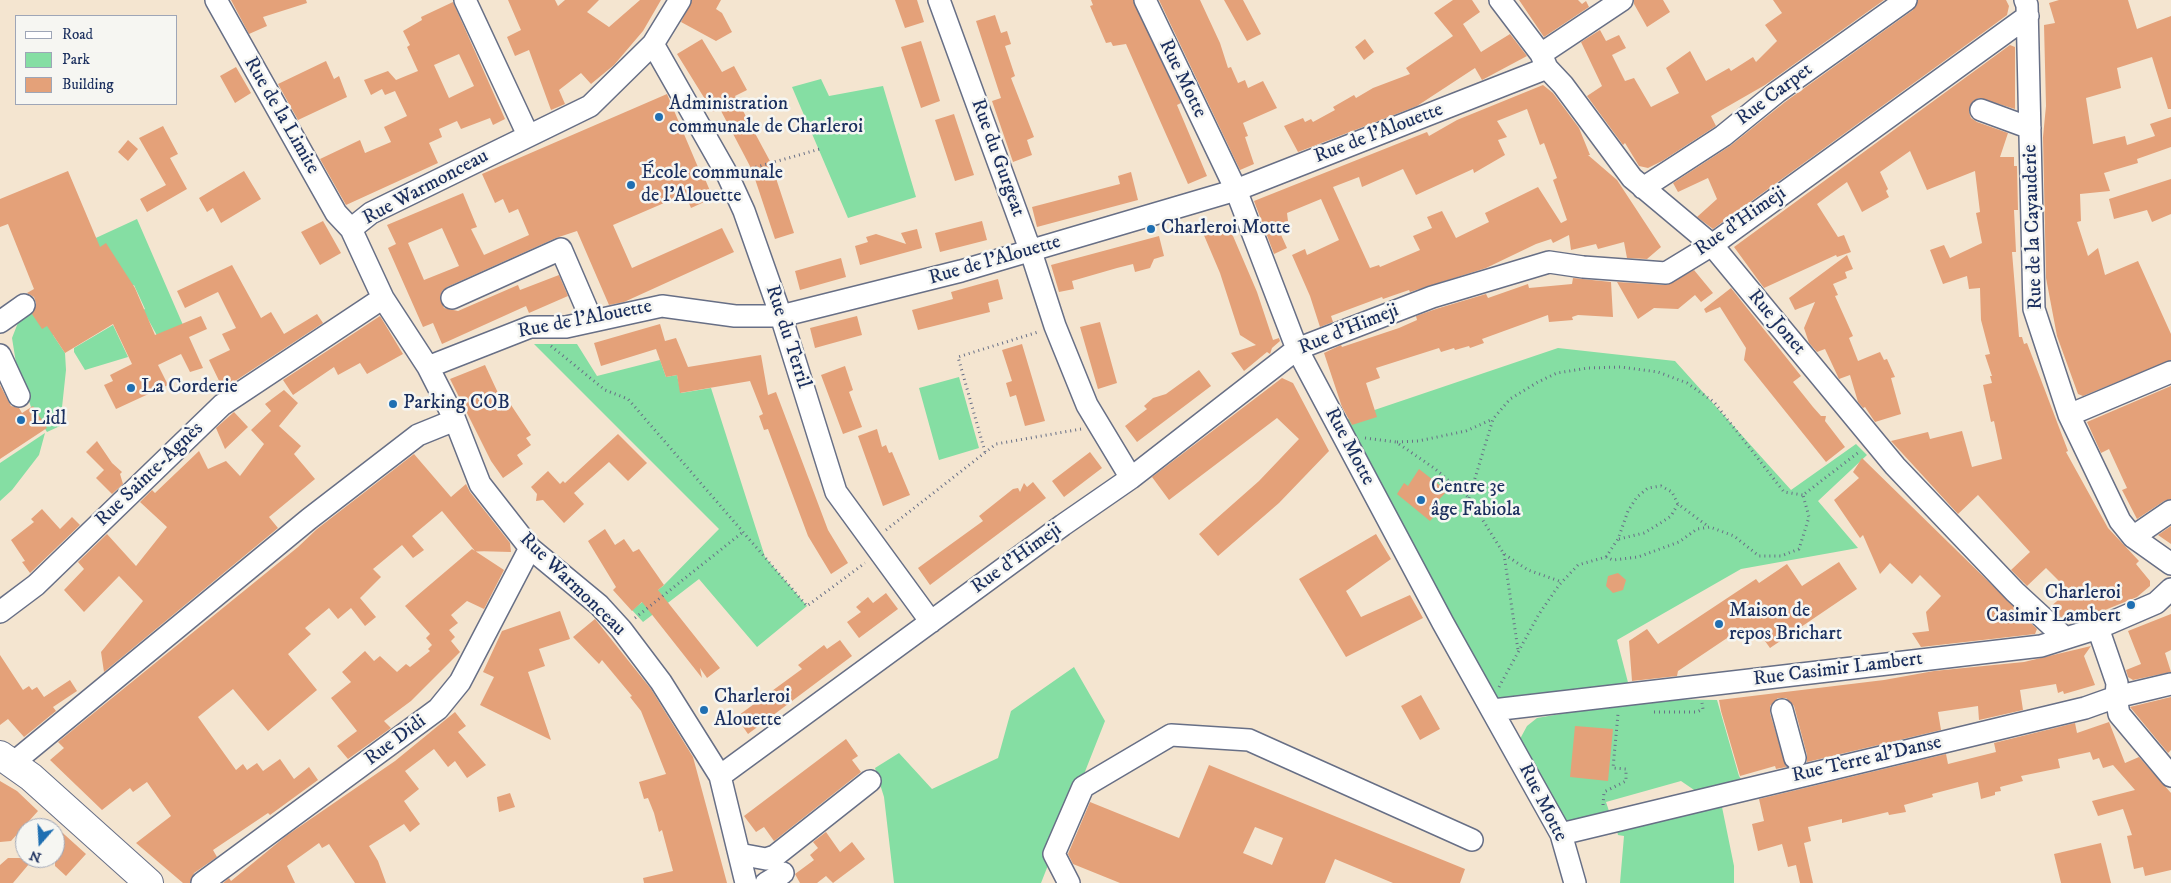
<!DOCTYPE html>
<html>
<head>
<meta charset="utf-8">
<style>
	body { margin:0 }
	#map { position:relative; width:2171px; height:883px; overflow:hidden; background:#f4e5d0; font-family:"IM FELL DW Pica",serif }
	canvas { display:block }
	.legend { position:absolute; left:15px; top:15px; width:162px; height:90px; box-sizing:border-box; background:#f6f6f2; border:1px solid #9ea6b7; margin:0; padding:6px 9px; list-style:none; font-size:15px; color:#1b2f5e }
	.legend li { display:flex; align-items:center; gap:10px; height:25px }
	.legend b { width:25px; border:1px solid #9ea6b7 }
	.north { position:absolute; left:15px; top:818px; width:50px; height:50px; box-sizing:border-box; background:#f6f6f2; border:1px solid #9ea6b7; border-radius:50%; rotate:199deg; font-size:14px; font-weight:700; line-height:20px; text-align:center; color:#1b2f5e }
	.north::after { content:''; display:block; margin:auto; width:18px; height:22px; background:#1f6fb2; clip-path:polygon(50% 0,100% 100%,50% 72%,0 100%) }
</style>
</head>
<body>
<div id="map">
<canvas width="2171" height="883"></canvas>
<ul class="legend">
<li><b style="height:6px;background:#fff"></b>Road</li>
<li><b style="height:14px;background:#85dea3"></b>Park</li>
<li><b style="height:14px;background:#e4a179"></b>Building</li>
</ul>
<div class="north">N</div>
</div>
<script>
const context = document.querySelector('canvas').getContext('2d');
context.lineJoin = 'round';
function fillPath(path, color) { context.fillStyle = color; context.fill(path, 'evenodd'); }
const shape = rows => new Path2D(rows.map(r => 'M' + r).join(''));
function stroke(path, color, width, dash) { context.strokeStyle = color; context.lineWidth = width; context.lineCap = dash ? 'butt' : 'round'; context.setLineDash(dash || []); context.stroke(path); }
function drawText(font, color, halo, rows, align = 'center') {
  context.font = font + ' "IM FELL DW Pica",serif'; context.lineWidth = 5; context.setLineDash([]); context.textBaseline = 'middle'; context.strokeStyle = halo; context.fillStyle = color; for (const [text, x, y, turn = 0] of rows) {
    context.save(); context.translate(x, y); context.rotate((+turn || 0) * Math.PI / 180); context.textAlign = isNaN(turn) ? turn : align; if (halo) context.strokeText(text, 0, 0); context.fillText(text, 0, 0); context.restore();
  }
}
const green = shape([
	[821,79,829,96,883,86,916,197,848,218,792,87],
	[137,219,183,325,160,341,143,310,145,309,134,285,53,335,65,353,66,370,60,426,47,432,31,407,16,363,12,338,21,315,62,287,48,260],
	[113,325,128,357,85,370,74,352,74,348],
	[534,344,577,344,597,376,660,360,666,377,677,375,681,393,711,388,765,557,807,606,757,647,699,579,643,622,632,610,663,586,719,529],
	[1558,348,1675,361,1791,490,1856,444,1867,455,1818,501,1858,548,1741,569,1617,640,1631,694,1493,710,1336,423],
	[959,377,979,448,939,460,919,388],
	[45,433,39,455,12,490,0,501,0,463],
	[1074,667,1105,721,1041,883,894,883,884,797,875,768,899,753,932,789,998,758,1011,711],
	[1647,699,1717,700,1739,776,1747,789,1700,794,1681,781,1606,802,1611,817,1566,826,1520,739,1527,726,1537,718],
	[1709,806,1722,807,1734,866,1734,883,1620,883,1624,836,1618,835,1617,831]
]);
const building = shape([
	[231,0,306,0,307,3,263,17,267,26,249,34],
	[508,0,555,0,558,6,565,0,599,0,587,12,609,27,640,0,661,0,643,31,614,65,591,84,581,73,559,90,565,104,551,110,529,50,515,56,507,37,521,30],
	[692,0,721,0,716,9,722,13,732,32,716,41,681,22],
	[895,0,917,0,924,22,905,28],
	[1091,0,1133,0,1181,103,1177,105,1207,176,1188,184,1126,44,1113,46,1111,42,1106,43,1090,6,1093,5],
	[1159,0,1200,0,1220,43,1228,68,1231,67,1238,83,1245,80,1248,88,1263,81,1277,108,1243,123,1248,136,1245,137,1254,164,1240,170],
	[1224,0,1243,0,1261,34,1247,41],
	[1453,0,1472,0,1480,12,1463,24,1481,52,1510,34,1527,56,1482,80,1475,68,1417,106,1298,152,1284,126,1303,118,1305,122,1311,119,1313,122,1335,110,1333,107,1354,95,1356,98,1373,88,1410,74,1406,68,1453,36,1434,13],
	[1519,0,1578,0,1582,4,1586,1,1589,7,1544,37],
	[1634,0,1663,0,1670,12,1647,27,1634,4],
	[1773,0,1884,0,1765,85,1711,116,1716,126,1662,161,1648,168,1639,166,1625,143,1623,145,1587,96,1602,86,1581,42,1600,30,1606,41,1619,35,1626,48,1612,55,1625,81,1634,78,1651,107,1679,93,1666,68,1690,51,1706,81,1729,68,1731,71,1753,57,1756,62,1777,41,1765,25,1782,13],
	[1918,0,2006,0,2009,6,2007,15,1984,32,1713,229,1697,217,1717,199,1708,178,1678,192,1673,183,1730,146,1785,102,1913,10],
	[2059,0,2128,0,2137,29,2171,16,2171,109,2168,109,2152,57,2117,68,2121,88,2086,98,2093,144,2125,136,2127,145,2155,136,2150,124,2171,117,2171,147,2137,159,2138,163,2104,173,2110,191,2080,194,2081,221,2077,222,2088,256,2098,248,2105,275,2138,261,2171,334,2171,360,2083,396,2078,394,2057,336,2046,278,2043,137,2046,106,2044,25,2055,23,2049,3],
	[453,2,505,119,493,125,490,118,461,129,457,121,439,129,442,137,429,143,438,163,346,205,320,159,360,140,365,153,391,142,384,127,407,116,395,91,385,95,382,89,371,95,364,80,388,71,396,80,418,71,407,47,410,45,403,31,422,20,421,17],
	[459,54,474,86,449,98,434,65],
	[995,15,1001,33,1007,31,1011,44,1005,46,1015,76,1011,78,1034,137,1027,140,1032,155,1013,162,992,101,1001,98,976,21],
	[702,39,722,72,734,66,747,90,735,96,771,163,794,233,775,239,752,170,741,149,720,109,713,112,677,54],
	[1365,39,1374,52,1364,60,1355,47],
	[921,41,940,101,921,108,901,47],
	[2010,45,2015,47,2015,109,1979,98,1973,101,1969,112,1971,118,1977,122,2008,133,2000,157,2014,157,2014,166,2017,166,2018,210,2014,210,2016,252,2012,252,2019,337,2022,337,2024,344,2027,343,2068,451,2066,452,2108,528,2139,561,2136,564,2150,581,2150,586,2137,597,2073,623,2065,621,2050,607,2069,591,2046,568,2027,586,2011,570,2030,552,1978,495,1958,514,1891,441,1928,432,1930,439,1962,431,1972,467,2002,459,1994,421,1991,422,1983,385,1992,383,1990,376,1992,376,1985,355,1990,354,1981,320,1980,288,1969,289,1967,276,1943,284,1930,250,1944,245,1950,258,1982,243,1976,213,1980,212,1975,171,1927,190,1910,151,1880,172,1888,189,1886,191,1889,197,1862,212,1847,182,1817,204,1838,237,1844,235,1851,252,1837,257,1836,255,1764,288,1734,247],
	[326,61,334,79,339,76,347,97,298,120,278,84],
	[236,67,251,93,235,103,220,76],
	[1543,85,1553,93,1579,128,1590,155,1588,155,1617,180,1661,247,1647,259,1627,258,1624,242,1598,249,1596,244,1571,250,1569,235,1553,243,1551,239,1536,244,1486,268,1410,292,1409,290,1383,299,1382,297,1331,316,1333,322,1320,327,1310,296,1292,255,1305,249,1307,255,1339,240,1321,199,1287,213,1288,221,1277,226,1287,248,1274,254,1254,201,1427,132,1429,136,1457,120],
	[1527,109,1540,145,1544,143,1557,178,1553,180,1567,220,1561,223,1538,187,1485,213,1489,222,1456,238,1442,211,1427,217,1432,228,1413,236,1420,250,1380,267,1379,265,1370,268,1333,187,1359,177,1362,187,1403,169,1416,195,1473,169,1474,173,1505,155,1498,140,1507,137,1497,121],
	[667,94,703,179,705,179,713,198,691,208,685,194,613,225,632,268,722,228,734,252,624,302,609,305,577,231,556,238,447,287,442,291,440,297,444,308,458,311,518,285,520,290,559,275,568,296,529,313,526,306,442,344,433,323,423,327,388,248,396,244,387,225,463,193,477,227,471,229,484,255,529,235,518,209,509,213,503,199,495,203,482,174],
	[442,228,459,266,424,280,408,243],
	[954,114,974,175,955,181,935,120],
	[163,126,178,154,170,158,187,189,147,212,140,199,166,185,139,138],
	[128,140,138,149,128,161,118,152],
	[68,171,100,247,106,243,135,288,155,335,201,316,207,329,189,337,203,368,190,372,181,354,158,365,168,385,116,409,104,385,113,381,110,375,132,364,113,324,65,353,47,326,42,329,32,314,36,303,34,297,27,293,34,289,8,224,0,227,0,199],
	[244,171,261,199,221,223,213,208,207,212,199,198],
	[1131,172,1138,200,1037,227,1032,207,1120,184,1118,176],
	[2171,179,2171,214,2152,222,2147,210,2114,219,2109,199],
	[323,221,341,253,320,265,301,232],
	[982,221,987,240,940,252,935,233],
	[1227,222,1257,292,1273,340,1279,338,1280,341,1272,348,1270,354,1267,352,1244,371,1231,353,1256,345,1240,335,1220,273,1203,233],
	[917,229,922,248,860,265,855,246,868,242,866,237,876,234,906,244,901,233],
	[1159,236,1164,256,1154,259,1150,268,1135,272,1133,264,1117,268,1072,281,1074,289,1059,292,1051,265],
	[1847,255,1853,269,1845,272,1847,278,1845,279,1833,284,1838,295,1835,296,1853,336,1849,338,1858,361,1880,352,1884,360,1887,359,1895,377,1891,378,1901,414,1875,422,1865,407,1863,408,1858,402,1850,375,1839,379,1825,349,1817,352,1809,343,1804,328,1815,302,1795,310,1789,298],
	[841,258,846,277,800,290,795,271],
	[232,265,261,318,271,312,284,334,317,314,323,323,223,389,209,360,230,350,222,334,236,328,218,292,185,308,177,291],
	[1694,270,1713,293,1701,302,1695,295,1678,309,1654,308,1638,319,1617,282,1666,285],
	[1573,278,1611,282,1613,317,1578,315,1572,317,1573,320,1549,322,1548,315,1482,339,1484,343,1470,348,1469,346,1455,350,1454,348,1441,352,1439,348,1376,368,1380,378,1366,383,1377,417,1352,425,1342,407,1324,353,1341,345,1342,347,1399,328,1417,320,1416,316,1436,309,1486,294,1488,298,1528,284,1529,288,1572,284],
	[998,279,1003,299,988,303,990,312,918,330,912,310,953,299,951,292],
	[1731,288,1801,376,1793,382,1813,407,1821,416,1826,416,1825,421,1845,447,1826,462,1744,360,1746,348,1720,307,1706,313,1704,309],
	[380,316,403,354,367,374,360,363,338,375,334,367,293,395,283,380],
	[857,316,862,335,815,348,810,328],
	[1100,322,1117,383,1098,389,1080,327],
	[660,324,665,341,676,338,688,367,761,355,768,395,776,392,828,530,848,563,831,574,808,536,768,429,764,430,759,416,763,414,750,381,680,393,677,375,666,377,656,349,601,366,594,343],
	[1022,344,1045,421,1025,426,1016,395,1010,397,1006,383,1012,381,1002,350],
	[485,365,505,408,511,405,531,435,526,438,531,445,517,455,523,464,503,478,491,461,450,379],
	[845,366,853,390,849,392,862,427,843,434,821,375],
	[1199,370,1211,386,1137,442,1125,426,1147,409,1144,406,1153,398,1166,394],
	[1282,378,1293,383,1329,451,1279,503,1218,556,1199,534,1259,481,1299,439,1277,418,1169,500,1152,477],
	[0,385,11,406,19,408,22,413,33,406,47,428,0,459],
	[2171,386,2171,499,2164,501,2137,519,2122,490,2127,488,2109,449,2101,453,2087,422],
	[284,390,298,403,279,426,301,446,294,454,315,479,269,517,278,528,104,672,101,652,143,601,119,576,84,612,64,590,84,569,78,562,107,534,136,566,167,527,140,502,152,490,155,493,199,451,208,469,226,461,240,476,264,444,251,430,271,411,265,404],
	[234,412,248,427,225,449,216,428],
	[877,429,882,447,886,445,889,453,892,452,910,495,883,506,858,436],
	[618,434,647,463,628,481,609,462,574,493,584,504,564,523,543,500,536,501,537,494,531,487,548,471,560,484,563,481,565,483],
	[97,441,112,463,122,472,120,474,123,484,112,494,96,478,104,470,86,452],
	[1090,452,1102,468,1064,497,1052,481],
	[414,454,451,497,466,484,470,492,510,543,511,552,475,551,442,511,412,536,424,550,413,558,402,545,373,569,381,577,360,598,376,617,365,626,351,608,338,619,329,608,305,628,311,634,288,654,317,690,268,731,233,689,198,717,236,770,243,764,247,770,257,763,263,771,280,759,294,779,309,767,318,780,270,815,268,813,213,850,217,857,194,873,190,883,183,883,136,843,171,816,147,782,133,792,130,788,102,810,50,760,64,748,58,742,298,547,317,529],
	[1862,458,2037,629,2035,634,1921,647,1912,633,1929,631,1926,612,1941,596,1920,575,1912,584,1890,563,1880,574,1863,535,1860,538,1834,500,1859,478,1853,472],
	[1419,469,1447,491,1433,506,1439,511,1430,521,1397,494,1404,483,1408,486],
	[1033,482,1046,498,930,585,918,568,983,521,979,516,1013,489,1018,488,1020,492,1024,483,1027,487],
	[42,509,60,529,72,517,80,525,30,573,22,562,25,561,11,540,34,522,31,519],
	[2171,526,2171,544,2158,535],
	[605,529,615,545,624,539,633,552,639,549,664,585,658,590,720,668,707,678,700,668,702,678,642,602,632,611,613,590,616,587,588,541],
	[1376,534,1391,559,1346,591,1361,617,1410,595,1423,618,1346,657,1299,579],
	[472,549,504,570,484,609,467,601,451,615,458,623,449,630,455,637,451,641,460,652,411,701,384,721,391,728,348,759,337,746,357,731,331,698,351,682,342,672,365,651,374,661,380,656,397,672,406,664,410,667,430,651,428,649,432,645,426,638,430,634,405,606],
	[1839,562,1857,589,1770,648,1760,634,1747,643,1739,630,1678,671,1677,676,1632,681,1629,641,1647,629,1658,644,1756,579,1759,583,1787,564,1802,586],
	[1618,573,1626,580,1623,590,1613,593,1606,586,1608,576],
	[886,593,898,609,859,638,847,622,861,612,856,607,868,597,873,603],
	[560,611,570,639,539,649,545,666,528,672,551,740,480,705,494,677,483,672,502,631],
	[2171,614,2171,650,2165,653,2171,672,2133,680,2128,677,2126,670,2141,664,2128,631],
	[595,619,651,689,693,757,727,883,644,883,643,878,673,871,662,830,659,832,654,813,648,798,644,799,639,782,666,774,641,711,630,697,632,696,602,660,599,664,573,637],
	[840,640,852,656,748,734,739,721,739,715,802,669,798,665,824,645,827,649],
	[2091,646,2084,656,2095,685,2064,694,2063,691,2058,693,2056,684,2020,690,2023,710,1979,720,1978,706,1938,712,1941,730,1807,762,1807,755,1794,706,1786,698,1778,698,1770,706,1770,713,1786,767,1776,769,1775,766,1740,776,1721,711,1719,700,1884,680,1934,671,2024,662],
	[0,655,23,690,29,686,32,690,37,687,44,697,70,680,77,691,53,707,56,711,24,737,8,719,0,725],
	[1421,695,1440,729,1420,740,1401,706],
	[2171,697,2171,750,2168,753,2130,707],
	[455,712,466,726,458,732,486,765,467,778,455,761,448,767,434,749,405,771,419,789,404,801,420,824,410,832,404,824,369,846,378,861,386,883,355,883,329,844,322,848,319,843,287,866,295,883,223,883,229,878,231,881,286,836,395,761],
	[2109,722,2125,763,2139,757,2171,793,2171,870,2145,876,2143,867,2134,869,2127,836,2132,835,2123,809,2098,816,2092,801,2135,790,2113,765,2103,768,2099,758,2093,760,2090,752,2058,759,2060,768,2021,776,2023,781,2000,787,2001,791,1995,792,1995,795,1981,799,1978,782,1932,794,1933,797,1904,805,1906,812,1889,815,1888,812,1842,823,1842,819,1808,827,1811,841,1804,843,1813,883,1800,883,1796,865,1788,867,1782,844,1758,851,1752,824,1764,821,1759,799,1946,754,1948,764,1996,752,1994,743,2075,723,2077,733],
	[1575,726,1613,729,1608,781,1570,777],
	[846,739,858,756,852,760,861,772,774,841,764,827,756,832,744,816],
	[1209,765,1465,869,1460,883,1393,883,1335,859,1325,883,1120,883,1073,864,1068,854,1090,802,1179,838],
	[1255,827,1283,838,1272,865,1243,853],
	[0,781,17,791,38,811,11,841,0,842],
	[510,793,515,807,499,812,497,797],
	[55,826,86,854,66,876,55,866],
	[826,832,840,852,852,842,865,859,833,883,826,876,817,883,800,883,795,874,814,860,810,855,818,848,813,842],
	[2101,843,2111,883,2061,883,2054,854],
	[8,858,34,858,13,883,0,883,0,865]
]);
const path = shape([
	[746,170,820,149],
	[551,346,605,390,628,399,807,606,865,563],
	[1365,438,1396,442,1434,468,1469,498,1504,554,1528,570,1562,582],
	[1397,442,1418,441,1466,431,1493,419],
	[985,452,958,357,1038,332],
	[1469,498,1493,419,1510,399,1538,382,1557,373,1588,368,1621,367,1658,372,1687,383,1714,402,1784,492,1803,495],
	[886,530,996,444,1081,429],
	[1619,539,1644,533,1659,524,1671,516,1678,504],
	[1504,554,1518,650],
	[1606,557,1618,539,1628,511,1637,497,1648,488,1661,486,1672,492,1678,504,1709,527],
	[635,618,743,532],
	[1499,687,1539,614,1559,585,1578,565,1606,557,1613,560,1638,557,1679,542,1697,529,1710,527,1734,536,1759,556,1781,556,1799,549,1809,517,1803,495,1859,452],
	[1654,712,1697,712,1703,709,1702,703],
	[1603,805,1604,792,1626,781,1626,769,1613,768,1618,714]
]);
const minor = shape([
	[216,0,336,213,351,229,383,298,428,367,455,420,480,484,530,548,599,605,621,629,661,682,720,776,746,883],
	[465,0,528,135],
	[939,0,1031,252,1055,326,1087,405,1131,478],
	[1145,0,1236,190,1297,349,1443,623,1561,834,1575,883],
	[1500,0,1541,54,1547,68,1563,85,1632,178,1712,245,1895,466,2015,592,2065,638],
	[2025,0,2027,5,2034,309,2069,415,2120,521,2133,537,2171,564],
	[653,44,728,176,744,211,781,316,836,492,931,622],
	[1541,54,1622,0],
	[1981,110,2030,128],
	[1643,188,1723,136,1777,92,1906,0],
	[351,229,371,213,590,106,653,44,680,0],
	[452,298,561,249,592,321],
	[0,322,24,305],
	[0,355,19,396],
	[428,367,530,327,566,327,662,306,735,316,781,316,961,271,1236,190,1547,68],
	[2069,415,2171,372],
	[2133,537,2171,511],
	[0,612,36,585,222,405,383,298],
	[2098,628,2117,683,2116,697,2119,714,2171,776],
	[1493,710,2041,646,2098,628,2156,603,2171,589],
	[1782,710,1795,758],
	[13,763,309,519,418,435,455,420],
	[720,776,1063,525,1131,478,1297,349,1432,297,1549,262,1583,267,1666,273,1712,245,2028,16],
	[1561,834,2085,708,2116,697,2171,684],
	[739,854,766,859,775,856,870,781],
	[202,883,438,709,460,682,530,548],
	[766,883,783,873],
	[1069,883,1054,854,1083,787,1171,735,1249,740,1472,840]
]);
const major = shape([
	[0,755,31,777,149,883]
]);
const markers = [
	[659,117,5,"#1f6fb2"],
	[631,185,5,"#1f6fb2"],
	[1151,229,5,"#1f6fb2"],
	[131,388,5,"#1f6fb2"],
	[393,404,5,"#1f6fb2"],
	[21,420,5,"#1f6fb2"],
	[1421,500,5,"#1f6fb2"],
	[2131,605,5,"#1f6fb2"],
	[1719,624,5,"#1f6fb2"],
	[704,710,5,"#1f6fb2"]
];
const streetNames = [
	["Rue Motte",1182,79,64],
	["Rue Carpet",1775,95,-37],
	["Rue de la Limite",281,116,60],
	["Rue de l'Alouette",1379,134,-21],
	["Rue du Gurgeat",997,158,70],
	["Rue Warmonceau",426,188,-28],
	["Rue d'Himeji",1741,222,-35],
	["Rue de la Cayauderie",2034,227,-92],
	["Rue de l'Alouette",995,261,-16],
	["Rue de l'Alouette",585,320,-11],
	["Rue Jonet",1776,323,50],
	["Rue d'Himeji",1349,330,-22],
	["Rue du Terril",787,337,72],
	["Rue Motte",1349,447,62],
	["Rue Sainte-Agnès",150,475,-44],
	["Rue d'Himeji",1017,559,-36],
	["Rue Warmonceau",572,585,44],
	["Rue Casimir Lambert",1838,670,-7],
	["Rue Didi",396,741,-37],
	["Rue Terre al'Danse",1867,760,-13],
	["Rue Motte",1542,803,63]
];
const poiNames = [
	["Administration",669,105],
	["communale de Charleroi",669,128],
	["École communale",641,174],
	["de l'Alouette",641,197],
	["Charleroi Motte",1161,229],
	["La Corderie",141,388],
	["Parking COB",403,404],
	["Lidl",31,420],
	["Centre 3e",1431,488],
	["âge Fabiola",1431,511],
	["Charleroi",2121,594,"right"],
	["Casimir Lambert",2121,617,"right"],
	["Maison de",1729,612],
	["repos Brichart",1729,635],
	["Charleroi",714,698],
	["Alouette",714,721]
];
fillPath(green, '#85dea3');
fillPath(building, '#e4a179');
stroke(minor, '#676f86', 24);
stroke(major, '#676f86', 30);
stroke(path, '#676f86', 3, [1, 4]);
stroke(minor, '#fff', 21);
stroke(major, '#fff', 28);
for (const [x, y, r, color] of markers) { const dot = new Path2D(); dot.arc(x, y, r, 0, 2 * Math.PI); context.fillStyle = color; context.fill(dot); stroke(dot, '#f6f6f2', 2); }
drawText('20px', '#1b2f5e', '#f6f6f2', streetNames);
drawText('20px', '#1b2f5e', '#f6f6f2', poiNames, 'left');
</script>
</body>
</html>
